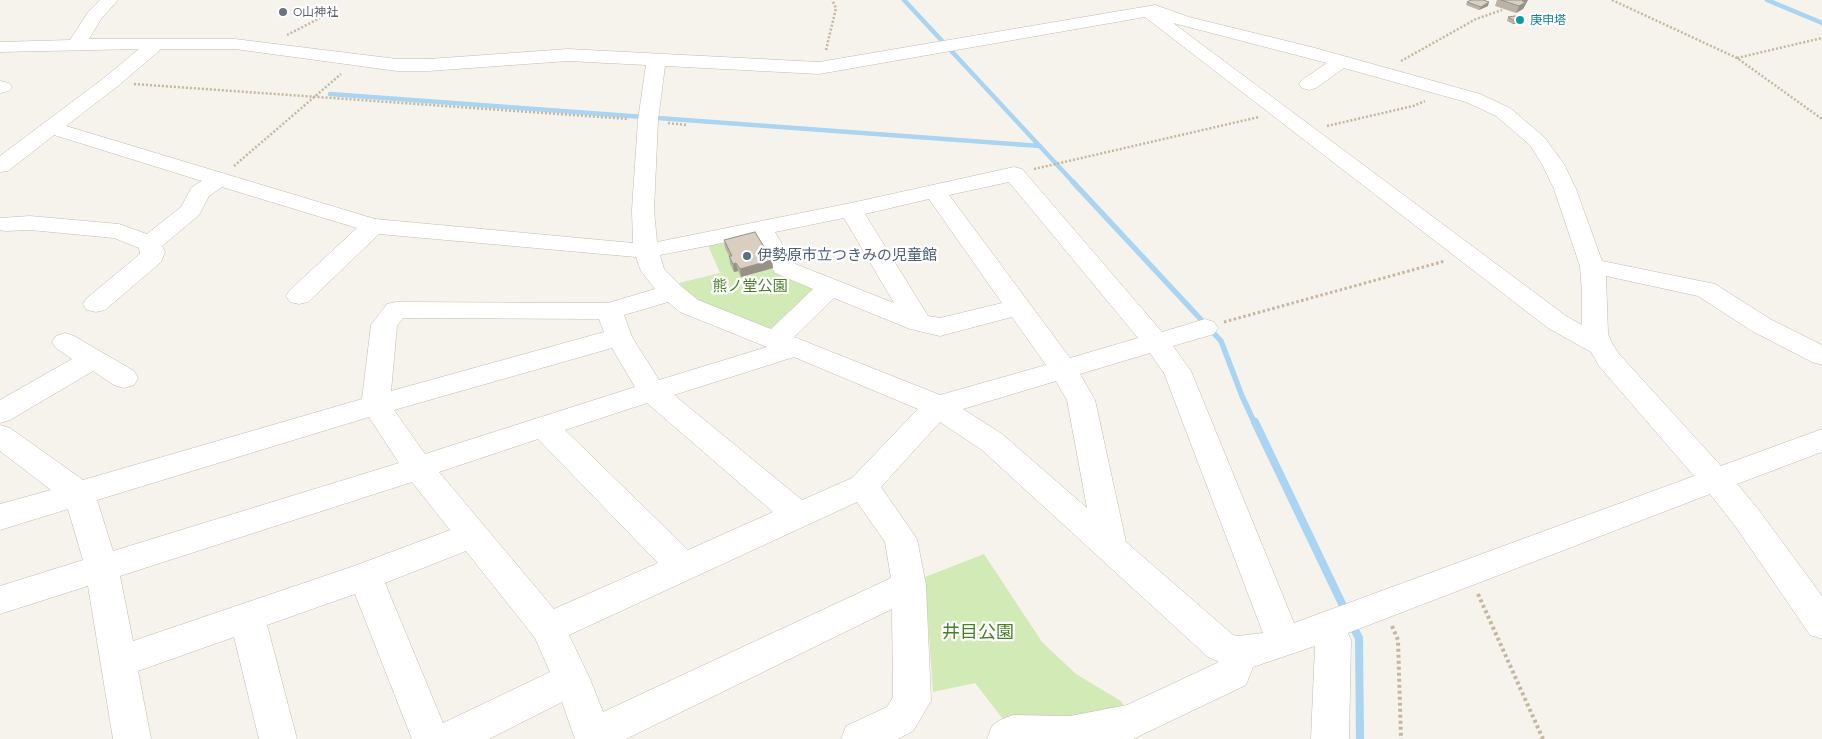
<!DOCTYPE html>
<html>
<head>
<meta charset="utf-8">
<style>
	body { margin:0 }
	canvas { display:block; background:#f6f3ec }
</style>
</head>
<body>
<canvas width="1822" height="739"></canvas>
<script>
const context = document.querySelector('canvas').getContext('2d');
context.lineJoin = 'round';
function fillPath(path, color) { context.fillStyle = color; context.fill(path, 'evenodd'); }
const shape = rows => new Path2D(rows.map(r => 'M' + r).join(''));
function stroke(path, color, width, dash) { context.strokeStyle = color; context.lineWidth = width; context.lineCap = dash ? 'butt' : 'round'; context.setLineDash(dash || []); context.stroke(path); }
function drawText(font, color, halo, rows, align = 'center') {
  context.font = font + ' "Work Sans","Noto Sans JP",sans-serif'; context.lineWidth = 4.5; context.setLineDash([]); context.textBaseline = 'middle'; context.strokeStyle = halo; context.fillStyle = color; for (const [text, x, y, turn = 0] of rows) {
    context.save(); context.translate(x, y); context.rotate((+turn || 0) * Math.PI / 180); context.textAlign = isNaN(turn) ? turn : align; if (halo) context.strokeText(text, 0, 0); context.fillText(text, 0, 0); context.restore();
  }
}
const green = shape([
	[753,233,818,286,772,333,691,298,679,283,720,273,707,243],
	[984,554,1042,642,1076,674,1121,701,1131,716,1003,719,975,683,933,692,925,577]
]);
const streamFar2 = shape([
	[904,0,1074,183],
	[1767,0,1822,23],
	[330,94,1040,146]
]);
const streamFar1 = shape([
	[1073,182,1221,341,1242,396,1255,424]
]);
const stream = shape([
	[1255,422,1346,612],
	[1351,623,1359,638,1360,739]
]);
const pathFar2 = shape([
	[1612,0,1737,58,1822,119],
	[287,35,326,15],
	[826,50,836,8,832,0],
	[1737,58,1822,38],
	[1401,61,1476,19,1502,10],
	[134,84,629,119],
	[668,123,687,125],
	[1327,126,1413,106,1425,101],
	[234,166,341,74],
	[1034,169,1259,117]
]);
const pathFar1 = shape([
	[1224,322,1445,261]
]);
const path = shape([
	[1478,594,1543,739],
	[1392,626,1398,640,1401,739]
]);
const minor = shape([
	[100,0,118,0,101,19,89,39,235,39,397,59,429,59,568,49,819,62,1155,5,1189,17,1315,48,1480,94,1510,108,1544,137,1564,164,1576,189,1602,261,1715,284,1770,319,1822,345,1822,365,1812,362,1752,331,1698,296,1606,276,1608,334,1613,345,1619,354,1721,466,1822,429,1822,452,1737,484,1758,509,1822,596,1822,639,1810,635,1736,527,1710,494,1348,633,1351,640,1349,739,1311,739,1315,646,1253,667,1246,685,1133,739,987,739,992,726,1000,720,1013,715,1070,716,1127,705,1217,663,1218,661,1208,657,982,450,940,422,881,487,917,539,926,585,931,701,913,731,898,739,841,739,846,726,887,707,893,697,892,609,626,739,575,739,562,702,489,739,412,739,355,594,267,625,297,739,259,739,234,637,138,671,151,739,113,739,88,586,0,614,0,586,83,560,68,509,0,530,0,504,51,490,0,451,0,425,10,428,83,480,362,399,371,325,387,304,396,302,608,303,655,289,641,271,636,257,379,234,308,302,299,304,290,302,286,296,290,290,357,228,222,187,209,196,199,215,162,246,165,252,161,262,105,310,96,312,87,310,83,304,87,298,140,254,139,248,114,238,30,230,5,231,0,230,0,218,30,216,119,224,147,234,181,207,192,187,202,181,54,135,8,171,0,172,0,156,104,78,139,49,0,52,0,42,70,40,88,12,100,0],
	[1145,17,1548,328,1591,352,1599,366,1694,476,1294,623,1191,371,1173,346,1214,334,1218,328,1214,322,1205,319,1162,332,1022,169,1014,167,851,203,657,242,654,210,658,120,665,66,819,74,1145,17],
	[1173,23,1327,63,1302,80,1299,84,1302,88,1309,90,1316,88,1344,68,1466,102,1496,116,1530,145,1542,164,1554,189,1580,266,1582,293,1582,325,1566,316,1173,23],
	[161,49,235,49,397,71,429,71,568,61,646,65,638,120,632,210,633,243,375,219,66,126,118,86,161,49],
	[1009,182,1138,338,1070,358,949,195,1009,182],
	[929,199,1002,303,940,318,928,316,865,214,929,199],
	[844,218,894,303,793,263,775,232,844,218],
	[754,237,775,273,813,289,771,329,698,300,681,286,664,269,660,255,754,237],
	[834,298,910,329,940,336,1012,317,1046,365,940,395,794,337,834,298],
	[668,302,680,312,767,347,659,380,632,337,624,315,668,302],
	[403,318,599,319,604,332,391,391,397,326,403,318],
	[612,348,635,387,425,454,394,410,612,348],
	[1150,353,1164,373,1263,633,1238,636,1233,635,1126,542,1095,400,1080,374,1150,353],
	[794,357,918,409,852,478,802,500,674,395,794,357],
	[1056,381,1067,400,1087,508,1002,434,963,409,1056,381],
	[647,403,773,512,688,550,565,430,647,403],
	[369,417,399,463,113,551,97,500,369,417],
	[538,439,658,563,554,609,439,472,538,439],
	[412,482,450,530,354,566,133,641,120,576,412,482],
	[857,502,885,542,891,578,603,712,590,679,569,635,857,502],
	[466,551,535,638,550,672,443,723,385,583,466,551],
	[0,81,9,83,12,87,9,91,0,93,0,81],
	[65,333,74,336,134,371,138,378,134,385,124,388,114,385,93,371,10,420,0,423,0,400,72,359,56,348,52,342,56,336,65,333]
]);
const wall = shape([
	[1497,0,1528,0,1523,9,1516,13,1495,6],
	[1467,2,1488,6,1479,10,1466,5],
	[1508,17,1520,23,1513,24,1507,21],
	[724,240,773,268,741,277,738,271,734,272,730,264,729,256,725,248]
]);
const shadedWall = shape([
	[1524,0,1528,0,1523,9,1516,13,1519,6,1522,1],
	[1489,2,1488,6,1479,10,1481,7],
	[1521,20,1520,23,1513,24,1515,21],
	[772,260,773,268,741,277,740,269],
	[736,263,738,271,734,272,733,264]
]);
const building = shape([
	[1471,0,1483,0,1489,2,1481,7,1467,2,1471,0],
	[1501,0,1524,0,1522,1,1526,2,1519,6,1501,0],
	[1515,16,1521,20,1515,21,1508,17,1515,16],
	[755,232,772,260,740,269,736,263,733,264,729,256,732,256,724,240,755,232]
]);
const markers = [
	[283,12,5,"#6b7280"],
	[1520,20,5,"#0f9aa8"],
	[747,256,5,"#5c6f8a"]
];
const farWorshipnames = [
	["○山神社",293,12]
];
const farCulturenames = [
	["庚申塔",1530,20]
];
const serviceNames = [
	["伊勢原市立つきみの児童館",757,256]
];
const parkNames = [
	["熊ノ堂公園",750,287]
];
const nearParknames = [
	["井目公園",978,633]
];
fillPath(green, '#d2eab5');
stroke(streamFar2, '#a9d4f2', 4.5);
stroke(streamFar1, '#a9d4f2', 5.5);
stroke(stream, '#a9d4f2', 8);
stroke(minor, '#c2bbae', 1);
stroke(pathFar2, '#c4b79f', 2.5, [2, 2]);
stroke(pathFar1, '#c4b79f', 3, [2.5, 2.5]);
stroke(path, '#c4b79f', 4, [3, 3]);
fillPath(minor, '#fff');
fillPath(wall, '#bab2a6');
fillPath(shadedWall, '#979187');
fillPath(building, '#d8cfc1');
stroke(building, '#979187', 1);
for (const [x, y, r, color] of markers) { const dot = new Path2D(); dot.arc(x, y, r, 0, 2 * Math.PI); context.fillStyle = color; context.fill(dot); stroke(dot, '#fff', 2); }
drawText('12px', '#5b616d', '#fff', farWorshipnames, 'left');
drawText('12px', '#0d838f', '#fff', farCulturenames, 'left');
drawText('15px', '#4e5e75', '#fff', serviceNames, 'left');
drawText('15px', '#4a7f2a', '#fff', parkNames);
drawText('18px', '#4a7f2a', '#fff', nearParknames);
</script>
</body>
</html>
